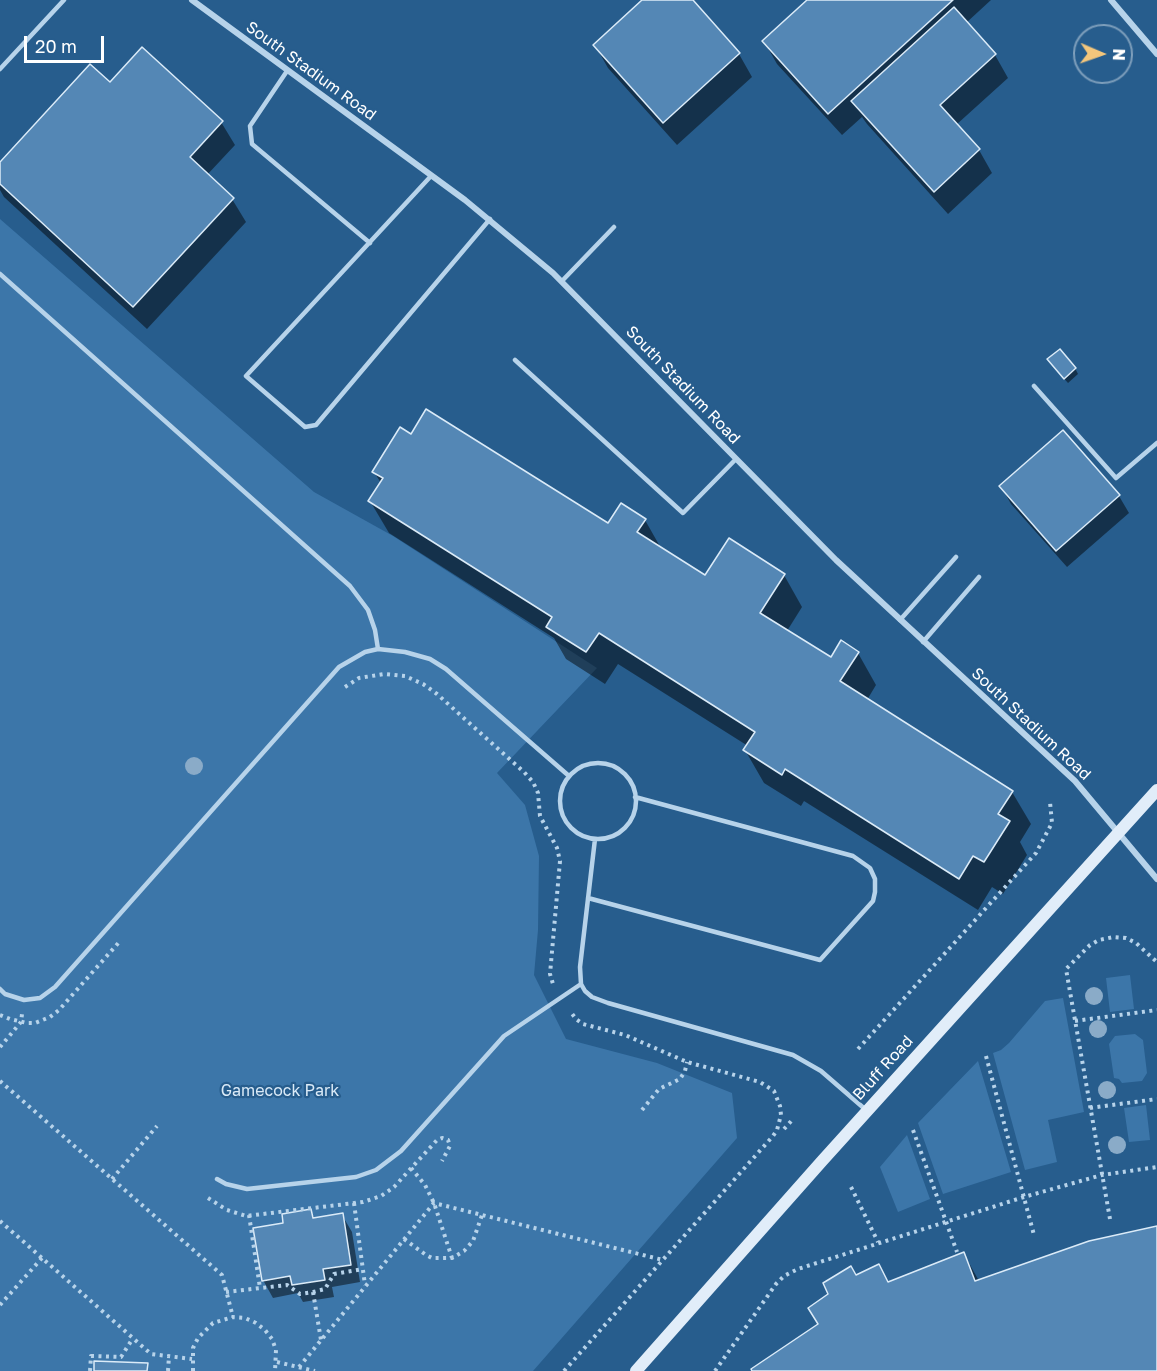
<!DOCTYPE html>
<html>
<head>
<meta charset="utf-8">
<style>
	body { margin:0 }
	#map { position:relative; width:1157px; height:1371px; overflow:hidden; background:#275d8d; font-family:"Golos Text",sans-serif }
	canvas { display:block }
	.north { position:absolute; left:1073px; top:24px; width:60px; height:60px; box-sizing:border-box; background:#275d8d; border:2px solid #7d9ebb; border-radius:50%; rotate:92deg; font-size:16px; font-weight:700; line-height:24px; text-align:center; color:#fff }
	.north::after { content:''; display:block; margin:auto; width:21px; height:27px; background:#f3c67c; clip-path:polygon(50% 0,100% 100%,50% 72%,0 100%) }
	.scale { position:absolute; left:24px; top:36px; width:80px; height:27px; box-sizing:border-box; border:3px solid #fff; border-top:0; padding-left:8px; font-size:18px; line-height:21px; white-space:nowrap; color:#fff; -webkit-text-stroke:4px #275d8d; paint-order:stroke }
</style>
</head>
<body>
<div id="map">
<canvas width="1157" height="1371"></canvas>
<div class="north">N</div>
<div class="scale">20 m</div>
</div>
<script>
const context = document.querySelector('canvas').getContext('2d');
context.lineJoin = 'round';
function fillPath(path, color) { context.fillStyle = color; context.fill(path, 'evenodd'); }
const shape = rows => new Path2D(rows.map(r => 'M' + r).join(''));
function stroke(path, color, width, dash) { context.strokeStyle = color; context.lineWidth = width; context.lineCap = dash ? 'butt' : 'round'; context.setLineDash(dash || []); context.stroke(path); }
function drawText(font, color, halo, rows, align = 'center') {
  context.font = font + ' "Golos Text",sans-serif'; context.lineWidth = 4.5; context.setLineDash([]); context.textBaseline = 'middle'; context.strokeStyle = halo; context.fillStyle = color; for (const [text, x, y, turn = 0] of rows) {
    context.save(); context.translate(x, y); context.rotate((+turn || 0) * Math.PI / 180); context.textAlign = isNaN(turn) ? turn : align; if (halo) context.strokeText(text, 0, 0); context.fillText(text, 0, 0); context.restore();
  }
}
const green = shape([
	[0,219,314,492,393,536,597,668,497,773,525,805,539,856,538,930,534,975,566,1039,657,1063,732,1093,737,1138,533,1371,0,1371],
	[1130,975,1134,1009,1110,1012,1106,978],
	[1063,998,1084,1112,1048,1120,1057,1162,1025,1170,993,1053,1001,1050,1009,1043,1045,1001],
	[1135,1034,1143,1040,1147,1073,1142,1081,1122,1083,1119,1079,1114,1078,1109,1044,1115,1036],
	[978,1061,1011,1172,943,1194,918,1123],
	[1146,1105,1150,1140,1129,1142,1124,1108],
	[907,1135,930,1199,898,1212,880,1167]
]);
const shadow = shape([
	[645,0,691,0,739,54,752,77,677,145,608,68,595,45],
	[809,0,991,0,966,23,995,55,1008,78,956,125,979,150,992,173,948,214,867,124,862,117,842,135,777,64,764,41],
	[110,84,221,122,235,145,207,175,232,199,246,222,147,329,4,197,0,190,0,164],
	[1052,365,1075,368,1078,374,1068,383],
	[411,436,608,526,645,520,662,550,706,577,784,575,802,607,787,631,831,659,858,653,876,685,867,700,1012,792,1031,824,1020,842,1027,855,1003,894,992,887,978,910,804,801,801,806,764,783,745,750,748,746,618,664,605,684,566,659,554,638,389,533,370,501,381,483,374,472],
	[1001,486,1119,496,1129,513,1067,567,1011,504],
	[310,1210,315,1219,342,1215,352,1232,360,1282,332,1287,334,1297,303,1302,298,1293,273,1298,263,1280,285,1224],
	[1157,1229,1157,1371,754,1371,820,1324,856,1277,888,1284,964,1254,979,1281]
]);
const building = shape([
	[642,0,693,0,740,53,663,123,593,45,642,0],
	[807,0,953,0,828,114,762,41,807,0],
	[954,7,996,54,940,105,980,149,934,192,851,101,954,7],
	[142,47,223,121,190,157,234,198,133,307,0,184,0,162,90,64,110,82,142,47],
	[1060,349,1076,368,1064,379,1047,359,1060,349],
	[426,409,608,523,621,503,646,519,637,532,705,575,729,538,785,574,760,613,831,657,841,640,859,652,840,681,1013,791,998,814,1010,821,984,862,973,856,959,879,785,769,782,775,743,750,755,732,599,633,586,652,546,627,552,617,368,501,383,478,372,472,400,427,411,434,426,409],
	[1063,430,1120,495,1056,551,999,486,1063,430],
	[311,1209,313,1218,343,1213,351,1265,323,1269,325,1280,292,1285,290,1276,262,1281,253,1228,283,1223,282,1214,311,1209],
	[1157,1226,1157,1371,752,1371,751,1369,818,1324,808,1308,828,1294,823,1283,851,1266,856,1275,879,1264,888,1282,964,1252,975,1281,1089,1241,1157,1226],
	[94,1361,148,1363,147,1371,94,1371,94,1361]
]);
const path = shape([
	[345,687,359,678,384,674,405,676,423,684,437,694,524,772,533,782,538,793,540,816,557,848,560,861,550,974,553,984],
	[0,1015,10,1019,27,1023,35,1023,50,1017,59,1010,121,940],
	[1075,1021,1157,1010],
	[0,1047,21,1022,22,1014],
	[858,1049,1036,853,1052,823,1050,802],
	[986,1056,1034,1235],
	[0,1081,222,1275,233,1317],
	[1090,1108,1157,1099],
	[642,1110,659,1089,680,1079,685,1071,687,1062],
	[784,1129,794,1118],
	[913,1130,957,1252],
	[411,1168,425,1185,434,1203,452,1258],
	[112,1179,157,1126],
	[851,1187,878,1242],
	[208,1198,227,1210,246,1216,363,1202,381,1196,394,1187,437,1140,442,1138,448,1140,450,1146,442,1161],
	[354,1203,365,1285],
	[249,1215,260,1288],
	[1110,1219,1066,969,1090,945,1099,940,1114,937,1126,938,1136,943,1157,962],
	[0,1221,151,1354,192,1359],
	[404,1239,426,1255,432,1258,452,1258,464,1251,473,1241,482,1215],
	[226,1292,287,1285,300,1294,313,1292,325,1289,334,1274,363,1269],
	[313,1292,321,1340],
	[0,1305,42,1258],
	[277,1362,315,1371],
	[299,1367,434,1203,663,1260],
	[90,1371,91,1356,121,1357,133,1338],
	[168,1371,169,1356],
	[193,1371,193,1348,198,1338,213,1323,233,1317,245,1318,256,1323,265,1330,272,1339,276,1350,275,1371],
	[564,1371,773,1136,777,1130,781,1115,780,1106,774,1091,760,1082,687,1062,625,1035,583,1024,576,1019,570,1011],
	[715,1371,776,1284,784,1276,798,1269,1024,1197,1102,1175,1157,1167]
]);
const service = shape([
	[0,69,64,0],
	[287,71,250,126,252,144,370,243],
	[431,176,246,376,305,427,316,425,490,219],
	[0,274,350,586,368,610,375,630,378,649],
	[562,281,614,227],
	[515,360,683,513,736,459],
	[1034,386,1116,478,1157,443],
	[900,620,956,557],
	[923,642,979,577],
	'560 801a38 38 0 1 1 76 0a38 38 0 1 1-76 0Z',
	[595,839,580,967,581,984,585,991,592,997,608,1003,793,1055,821,1071,866,1110],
	[588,898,820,960,873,901,875,892,875,879,870,868,853,856,635,797],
	[0,989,5,994,24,1000,40,998,55,987,339,667,365,652,378,649,405,652,430,659,446,669,569,776],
	[217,1179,226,1184,247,1189,356,1177,376,1170,401,1151,504,1036,581,984]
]);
const minor = shape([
	[192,0,465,200,553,273,836,560,1075,781,1157,879],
	[1111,0,1157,54]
]);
const secondary = shape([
	[636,1371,822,1161,1157,790]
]);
const trees = [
	[194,766],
	[1094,996],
	[1098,1029],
	[1107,1090],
	[1117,1145]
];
const streetNames = [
	["South Stadium Road",311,71,36],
	["South Stadium Road",683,385,46],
	["South Stadium Road",1031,724,43],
	["Bluff Road",883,1068,-48]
];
const parkNames = [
	["Gamecock Park",280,1091]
];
fillPath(green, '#3c76a9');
fillPath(shadow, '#0007');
fillPath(building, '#5487b5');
stroke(building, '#dbebf8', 1.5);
stroke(path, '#b7d3ea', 4, [3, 4.5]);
stroke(service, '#b7d3ea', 4.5);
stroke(minor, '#b7d3ea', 6);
stroke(secondary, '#e1edf9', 12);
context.fillStyle = '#8aabc8';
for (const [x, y] of trees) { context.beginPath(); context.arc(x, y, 9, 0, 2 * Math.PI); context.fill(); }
drawText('16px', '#fff', '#275d8d', streetNames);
drawText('16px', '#dbebf8', '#275d8d', parkNames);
</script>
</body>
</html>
